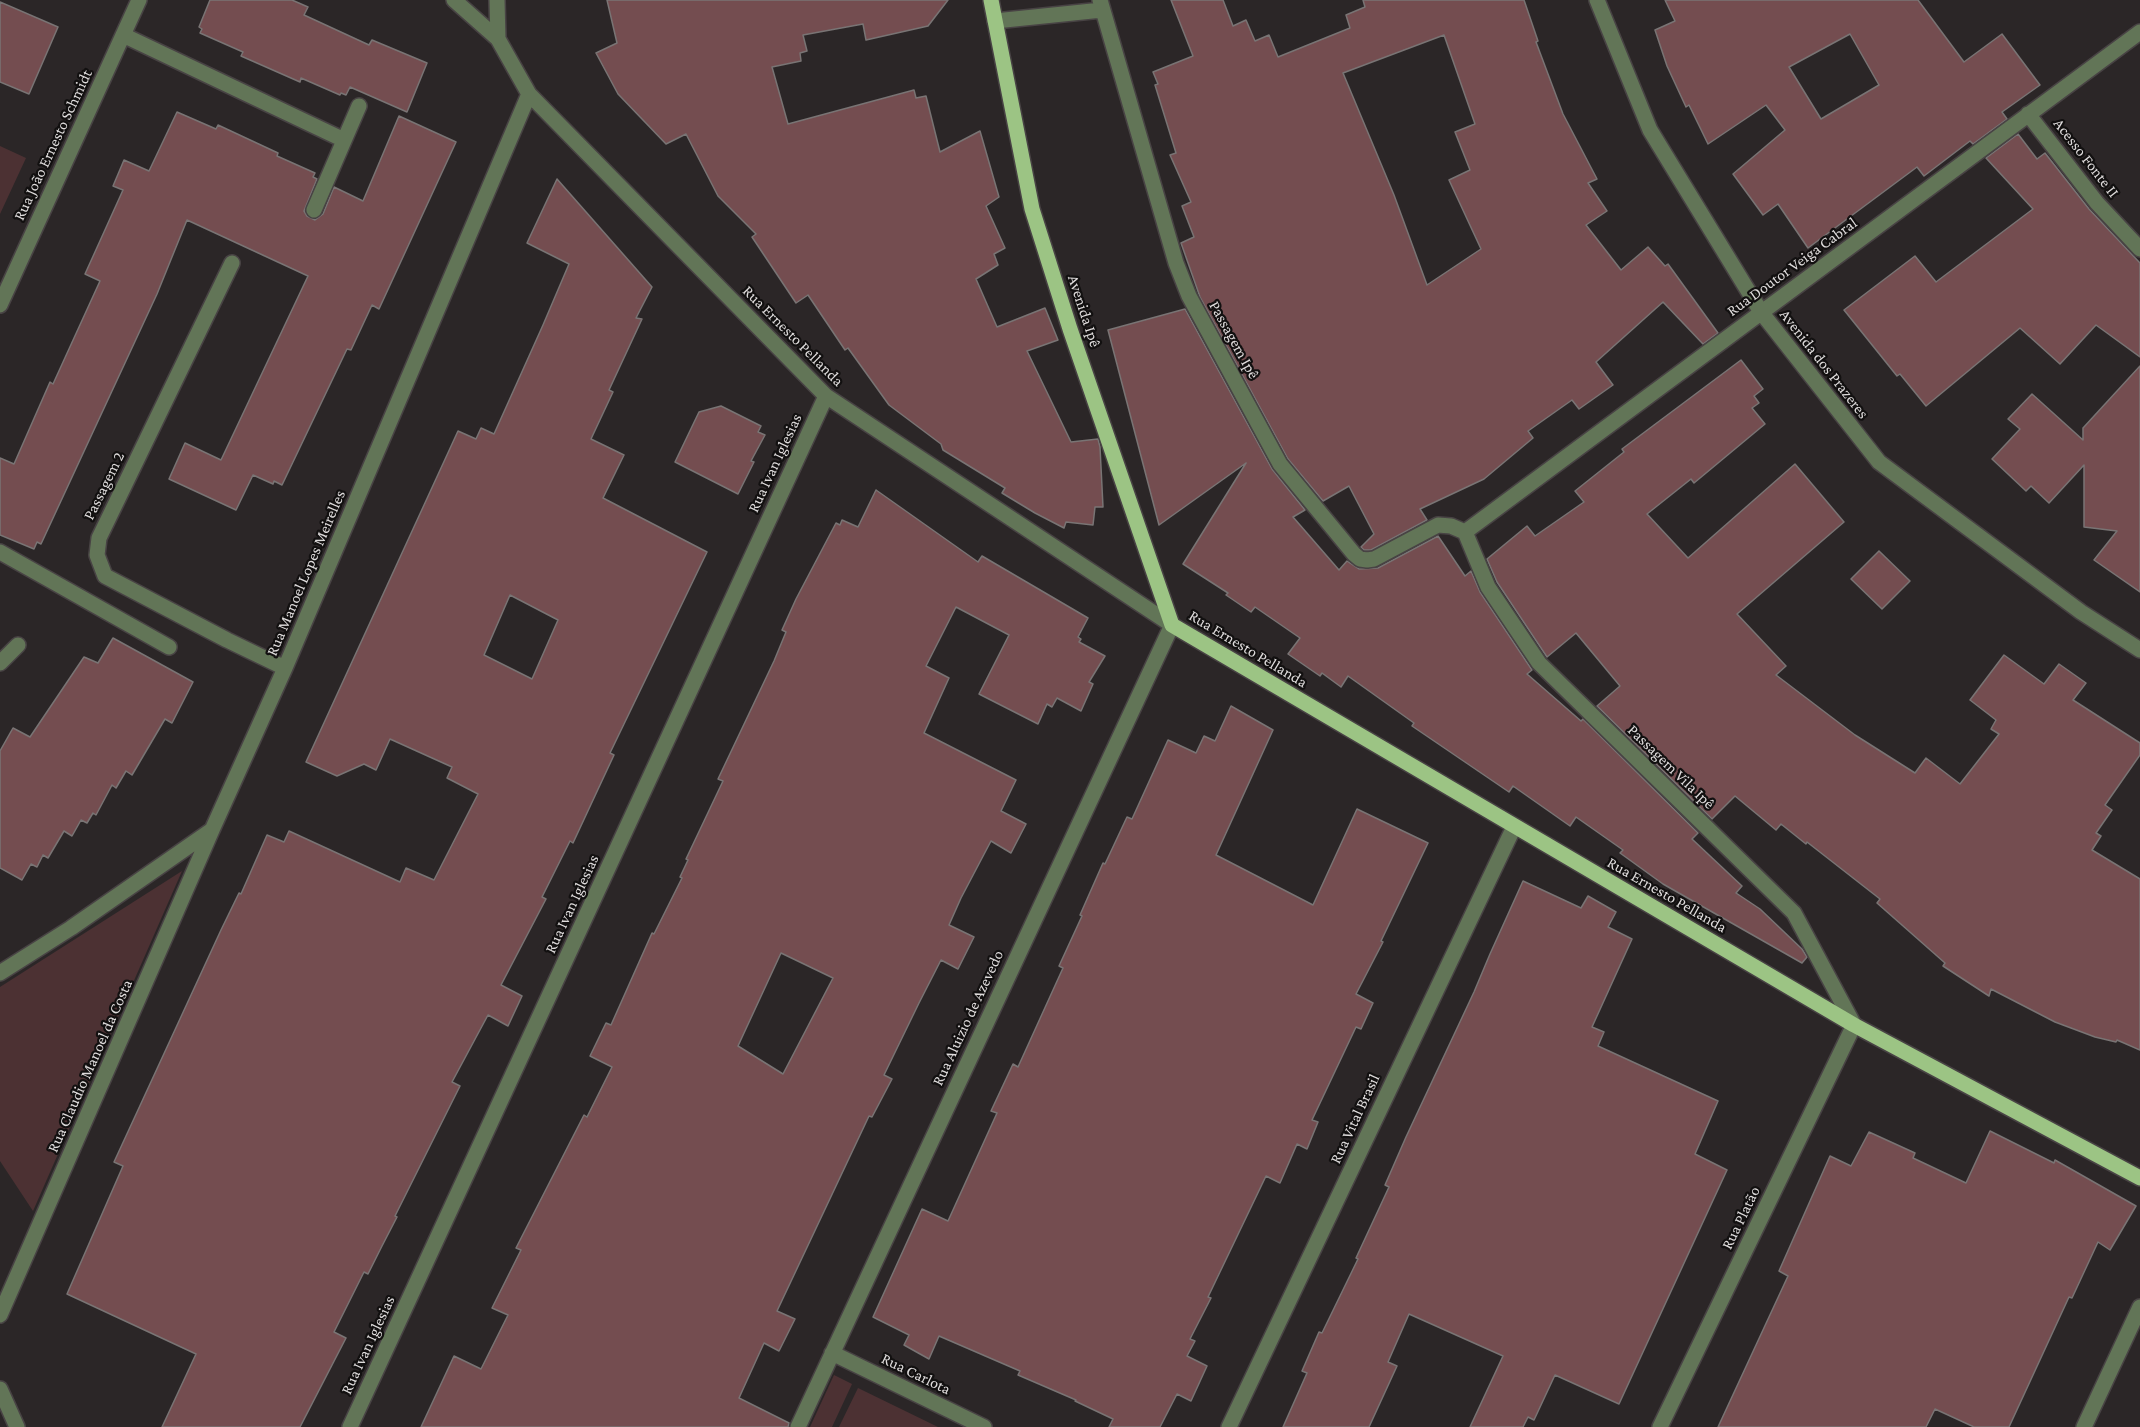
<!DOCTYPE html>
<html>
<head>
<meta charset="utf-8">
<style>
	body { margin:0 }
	canvas { display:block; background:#2b2627 }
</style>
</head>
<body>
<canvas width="2140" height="1427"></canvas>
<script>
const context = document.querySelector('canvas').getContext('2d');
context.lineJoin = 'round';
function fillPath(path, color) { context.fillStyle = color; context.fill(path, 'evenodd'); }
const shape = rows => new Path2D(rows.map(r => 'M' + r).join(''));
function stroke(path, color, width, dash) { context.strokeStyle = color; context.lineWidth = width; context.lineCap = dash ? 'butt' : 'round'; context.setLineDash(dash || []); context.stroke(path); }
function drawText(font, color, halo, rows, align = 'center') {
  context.font = font + ' "Crimson Pro",serif'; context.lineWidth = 4.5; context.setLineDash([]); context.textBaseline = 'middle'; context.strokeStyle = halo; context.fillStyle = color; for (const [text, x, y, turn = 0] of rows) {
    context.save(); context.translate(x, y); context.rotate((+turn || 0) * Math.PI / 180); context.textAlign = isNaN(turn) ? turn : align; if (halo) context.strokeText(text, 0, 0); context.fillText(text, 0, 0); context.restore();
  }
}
const green = shape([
	[0,146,26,158,0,214],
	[182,871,33,1211,0,1161,0,987],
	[834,1375,852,1384,832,1427,810,1427],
	[858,1388,938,1427,839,1427]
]);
const building = shape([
	[210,0,292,0,308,7,304,15,369,45,372,40,427,63,407,112,350,87,346,95,341,93,340,95,301,78,300,82,241,56,243,52,200,33,202,29,199,27,210,0],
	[607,0,948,0,928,26,866,40,863,24,803,35,807,51,800,53,801,61,772,67,788,124,914,90,916,98,926,96,940,152,980,131,999,197,986,206,1005,248,994,254,998,265,976,279,997,327,1045,308,1058,340,1027,351,1071,442,1098,439,1100,447,1103,507,1095,507,1093,525,1066,522,1064,528,1035,513,1002,493,1005,488,943,450,941,444,889,405,848,348,845,350,808,295,796,303,752,237,756,234,718,196,686,134,666,144,618,94,596,53,617,43,607,0],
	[1171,0,1223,0,1233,26,1246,20,1255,41,1269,35,1278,57,1350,28,1346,15,1365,7,1363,0,1524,0,1538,41,1536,42,1563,114,1597,179,1588,183,1607,211,1586,225,1621,270,1648,247,1665,266,1668,264,1718,333,1703,344,1663,302,1596,362,1613,385,1579,409,1572,400,1528,431,1533,438,1484,479,1420,509,1427,520,1371,550,1364,550,1361,547,1374,534,1349,486,1323,501,1288,459,1200,297,1181,243,1194,237,1182,206,1191,202,1170,155,1176,153,1155,85,1158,84,1153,72,1193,56,1171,0],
	[1444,35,1475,124,1455,132,1470,170,1449,180,1481,249,1427,285,1394,195,1343,73,1444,35],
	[1665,0,1918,0,1964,62,2002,34,2040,85,2002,112,2007,119,1973,144,1970,141,1924,176,1917,167,1808,248,1778,204,1763,215,1733,174,1785,130,1766,105,1708,144,1689,105,1686,107,1667,66,1655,30,1675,21,1665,0],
	[1850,34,1879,85,1821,119,1789,67,1850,34],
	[0,2,58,27,29,94,0,82,0,2],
	[177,112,216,129,218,125,278,153,277,156,315,173,313,177,317,179,304,211,307,216,315,220,323,214,334,187,363,201,399,116,456,142,379,309,372,305,351,350,347,349,282,485,274,481,273,484,253,475,236,510,169,479,185,443,221,460,308,276,187,220,157,294,41,544,37,542,34,549,0,535,0,458,14,464,50,382,53,384,100,281,85,274,123,190,113,186,124,160,149,171,177,112],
	[2018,134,2037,159,2045,153,2089,209,2140,263,2140,357,2096,325,2060,364,2020,328,1926,406,1900,374,1897,376,1844,310,1915,256,1936,282,2033,209,1986,158,2018,134],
	[557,179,652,287,636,318,642,319,609,390,613,392,591,439,624,455,603,498,707,552,610,753,614,755,573,843,570,841,542,897,546,899,501,985,522,996,508,1026,488,1015,452,1082,460,1086,395,1216,397,1217,382,1246,368,1274,364,1272,334,1332,346,1338,300,1427,162,1427,196,1354,67,1294,123,1166,114,1162,221,930,239,893,241,894,267,835,284,842,289,831,400,882,406,868,434,880,478,794,447,778,452,767,390,739,376,770,364,764,337,776,306,762,458,431,476,439,481,428,494,434,543,325,569,264,527,243,557,179],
	[510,595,558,620,532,679,484,655,510,595],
	[1185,309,1272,469,1305,510,1293,517,1339,570,1347,561,1359,569,1378,568,1438,536,1465,576,1471,571,1480,592,1532,670,1527,674,1581,721,1583,719,1698,833,1692,839,1742,886,1736,893,1760,909,1802,949,1807,957,1802,963,1663,884,1620,853,1623,850,1576,817,1570,826,1513,786,1509,792,1412,726,1414,723,1348,676,1341,687,1322,673,1320,676,1288,654,1300,638,1255,607,1251,612,1226,595,1228,593,1183,564,1246,463,1159,525,1108,330,1185,309],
	[1741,360,1763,389,1754,396,1759,403,1752,408,1765,424,1694,483,1691,479,1647,514,1688,558,1795,464,1844,522,1737,614,1786,666,1776,675,1855,735,1915,773,1926,758,1960,784,1999,734,1991,729,1996,720,1970,700,2004,655,2044,684,2059,664,2086,683,2073,700,2140,743,2140,755,2105,805,2112,810,2096,833,2101,836,2092,850,2140,879,2140,1050,2117,1040,2116,1042,2095,1037,2055,1022,1991,989,1989,996,1943,966,1945,963,1877,903,1880,899,1807,842,1806,844,1781,824,1776,830,1735,796,1712,819,1597,706,1620,686,1576,633,1547,657,1497,582,1487,559,1527,526,1535,536,1584,502,1575,491,1624,452,1622,449,1741,360],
	[2140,366,2140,592,2094,560,2117,531,2084,527,2084,465,2049,503,2031,486,2026,491,1992,459,2020,429,2008,419,2032,394,2083,440,2083,428,2140,366],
	[721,406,761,426,758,432,765,435,751,461,754,462,738,494,675,462,699,412,721,406],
	[876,490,978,562,982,556,1088,618,1078,637,1081,639,1079,642,1105,656,1089,682,1093,684,1081,711,1057,698,1052,707,1047,704,1038,724,979,694,1009,635,956,607,926,666,949,678,924,733,1016,780,1001,811,1026,824,1011,853,991,841,961,898,949,925,974,937,958,969,941,960,919,1003,884,1075,892,1079,872,1117,869,1116,777,1311,795,1319,779,1351,764,1343,739,1398,789,1423,788,1427,421,1427,454,1356,481,1369,508,1315,492,1308,521,1250,516,1248,584,1115,587,1117,612,1067,590,1056,606,1023,611,1025,652,933,654,934,682,878,680,877,688,860,686,859,723,781,718,779,774,661,786,632,782,630,796,599,836,523,840,525,842,520,858,527,876,490],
	[781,953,833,978,783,1074,738,1046,781,953],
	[1879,551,1910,581,1882,609,1851,579,1879,551],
	[113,638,193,682,172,723,165,719,132,775,126,771,116,788,112,785,96,815,93,813,87,823,81,820,72,836,64,831,48,858,43,855,37,867,31,864,22,880,0,868,0,751,13,728,30,737,84,657,98,663,113,638],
	[1231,706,1273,730,1216,855,1313,905,1357,809,1428,843,1381,941,1383,942,1356,994,1373,1003,1361,1029,1356,1027,1312,1120,1318,1122,1307,1149,1297,1144,1280,1183,1266,1176,1208,1297,1211,1298,1190,1339,1195,1341,1187,1356,1207,1366,1191,1401,1177,1394,1160,1427,1109,1427,1113,1419,1075,1401,1076,1400,1018,1375,1020,1371,939,1336,929,1359,904,1345,909,1335,873,1317,922,1209,948,1221,997,1113,991,1111,1013,1064,1018,1067,1063,968,1059,966,1082,916,1080,915,1103,863,1105,864,1127,817,1132,819,1168,740,1196,753,1204,736,1215,741,1231,706],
	[1523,881,1581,908,1588,896,1616,912,1608,927,1632,939,1592,1027,1604,1032,1598,1046,1718,1101,1695,1154,1727,1170,1619,1404,1555,1375,1534,1420,1528,1417,1523,1427,1470,1427,1503,1356,1409,1314,1388,1362,1397,1366,1369,1427,1283,1427,1307,1373,1302,1371,1319,1332,1322,1333,1358,1259,1356,1258,1389,1187,1385,1185,1406,1137,1474,992,1490,954,1523,881],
	[1990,1131,2054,1163,2055,1160,2136,1206,2110,1250,2098,1242,2072,1298,2069,1297,2009,1427,1974,1427,1935,1409,1926,1427,1718,1427,1788,1276,1779,1271,1830,1156,1851,1166,1869,1132,1915,1153,1913,1158,1966,1183,1990,1131]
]);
const minor = shape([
	[454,0,498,39,529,94,826,396,1172,625,798,1427],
	[497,0,498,39],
	[1100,0,1176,263,1189,296,1280,464,1354,554,1360,559,1367,560,1374,559,1438,525,1451,526,1465,532],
	[1597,0,1650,130,1761,312,1879,462,2081,612,2140,650],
	[995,21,1102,10],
	[123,35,344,140],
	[2028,114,2097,203,2140,249],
	[314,210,359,106],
	[232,263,99,538,97,555,105,576,227,640,285,668],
	[0,305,139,0],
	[1465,532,1488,587,1539,663,1794,913,1854,1025,1660,1427],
	[1465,532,2140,32],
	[0,552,169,647],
	[0,663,18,645],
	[0,973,71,928,212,830,285,668,529,94],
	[0,1315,212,830],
	[832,1353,984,1427],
	[0,1389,17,1427],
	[350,1427,826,396],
	[1229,1427,1514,827],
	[2084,1427,2140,1307]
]);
const major = shape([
	[991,0,1032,209,1070,329,1172,625,1854,1025,2140,1178]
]);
const streetNames = [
	["Rua João Ernesto Schmidt",53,145,-65],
	["Acesso Fonte II",2086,158,52],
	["Rua Doutor Veiga Cabral",1792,267,-36],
	["Avenida Ipê",1084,311,72],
	["Rua Ernesto Pellanda",793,336,45],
	["Passagem Ipê",1234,340,61],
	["Avenida dos Prazeres",1824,364,52],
	["Rua Ivan Iglesias",775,463,-65],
	["Passagem 2",104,486,-64],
	["Rua Manoel Lopes Meirelles",306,573,-67],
	["Rua Ernesto Pellanda",1248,649,31],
	["Passagem Vila Ipê",1671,767,44],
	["Rua Ernesto Pellanda",1667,895,30],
	["Rua Ivan Iglesias",572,904,-65],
	["Rua Aluizio de Azevedo",968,1018,-65],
	["Rua Claudio Manoel da Costa",90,1066,-66],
	["Rua Vital Brasil",1355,1119,-65],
	["Rua Platão",1741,1218,-64],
	["Rua Ivan Iglesias",368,1345,-65],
	["Rua Carlota",916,1374,26]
];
fillPath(green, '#4c3133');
fillPath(building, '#744d50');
stroke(building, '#797474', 1.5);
stroke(minor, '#484344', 18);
stroke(major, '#484344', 18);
stroke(minor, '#627557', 15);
stroke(major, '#9cc484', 15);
drawText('16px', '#dedbdb', '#121010', streetNames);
</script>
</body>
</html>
